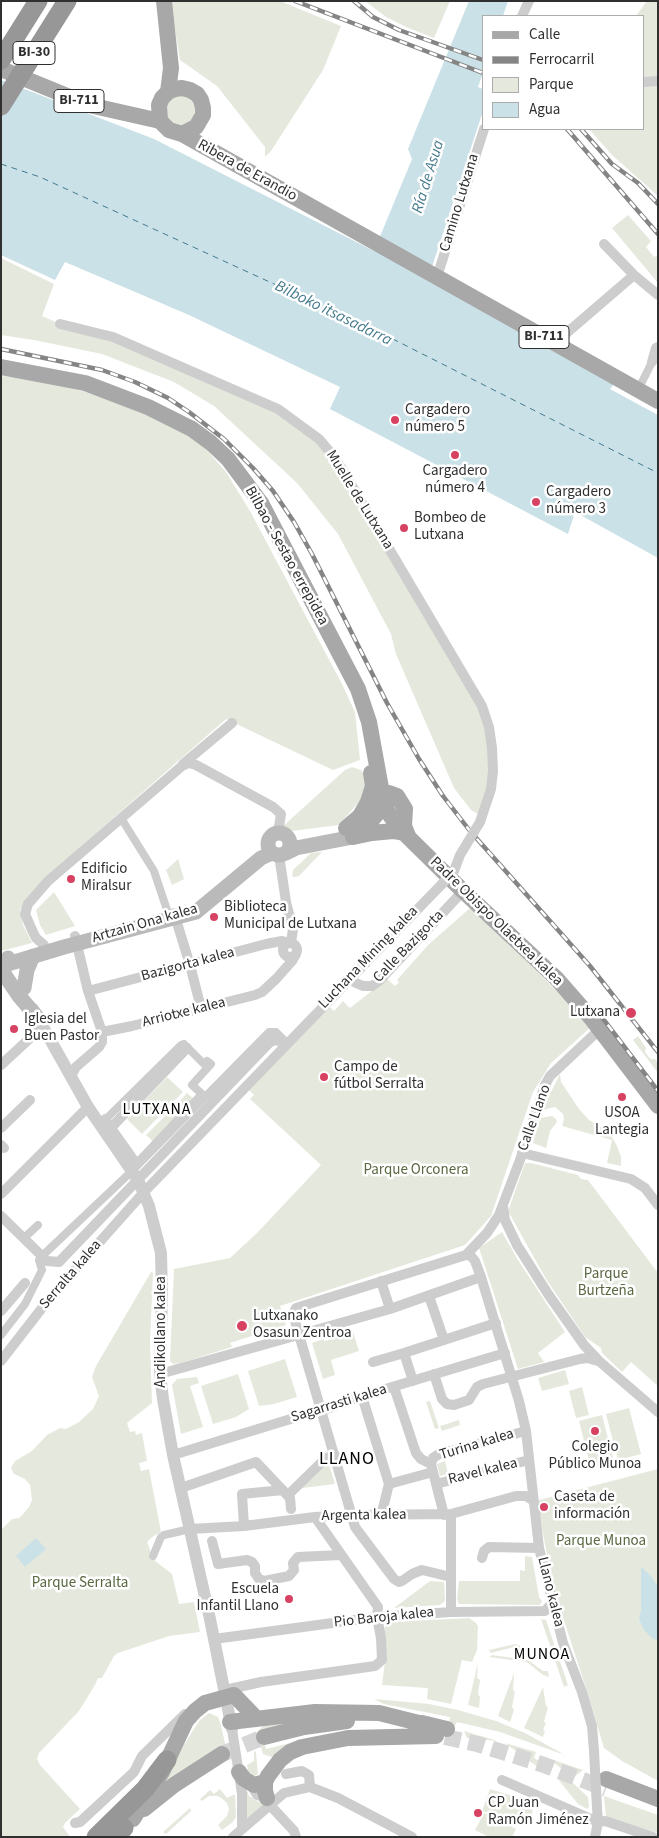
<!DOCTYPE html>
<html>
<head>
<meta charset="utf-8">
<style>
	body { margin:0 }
	#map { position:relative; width:659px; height:1838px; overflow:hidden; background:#fff; font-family:"Source Sans 3",sans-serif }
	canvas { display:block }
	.frame { position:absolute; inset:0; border:2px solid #303030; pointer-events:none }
	.legend { position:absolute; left:482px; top:15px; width:162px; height:115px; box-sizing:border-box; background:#fff; border:1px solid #acacac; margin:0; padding:6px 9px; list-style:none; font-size:15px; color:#303030 }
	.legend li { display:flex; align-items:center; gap:10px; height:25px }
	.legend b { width:25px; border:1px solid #acacac }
</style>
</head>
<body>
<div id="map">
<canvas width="659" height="1838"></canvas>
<div class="frame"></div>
<ul class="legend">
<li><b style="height:6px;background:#a8a8a8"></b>Calle</li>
<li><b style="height:6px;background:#858585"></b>Ferrocarril</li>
<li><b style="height:14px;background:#e5e9dd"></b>Parque</li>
<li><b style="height:14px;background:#cbe1e8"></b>Agua</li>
</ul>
</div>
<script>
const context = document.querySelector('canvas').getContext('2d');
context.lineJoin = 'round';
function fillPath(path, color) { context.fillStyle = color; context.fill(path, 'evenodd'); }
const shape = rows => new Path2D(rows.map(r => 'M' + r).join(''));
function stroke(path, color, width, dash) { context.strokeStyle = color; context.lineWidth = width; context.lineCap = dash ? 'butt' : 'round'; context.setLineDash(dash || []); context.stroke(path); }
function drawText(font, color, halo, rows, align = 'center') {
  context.font = font + ' "Source Sans 3",sans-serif'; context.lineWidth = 5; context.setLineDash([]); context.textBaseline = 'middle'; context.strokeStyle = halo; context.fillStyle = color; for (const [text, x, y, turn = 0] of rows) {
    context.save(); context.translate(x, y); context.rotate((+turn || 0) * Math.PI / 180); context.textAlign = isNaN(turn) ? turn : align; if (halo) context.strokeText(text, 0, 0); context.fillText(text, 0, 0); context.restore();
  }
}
const green = shape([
	[170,1,280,1,341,26,323,70,271,151,265,157,265,147,217,86,180,60],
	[365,1,450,1,434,38,406,27,386,17],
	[647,1,658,1,658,196,612,155,589,129,643,129,643,16,636,16],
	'165 110a15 15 0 1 1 30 0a15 15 0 1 1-30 0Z',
	[628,215,651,241,646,247,654,257,658,255,658,283,612,228],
	[1,258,54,284,42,316,60,324,113,337,278,409,319,439,482,706,492,748,483,817,471,810,454,788,396,654,391,634,338,534,297,483,214,406,174,382,102,354,34,340,1,335],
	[1,376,20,377,74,388,159,418,181,430,205,448,226,472,250,511,342,684,355,712,360,760,333,770,226,719,45,878,20,910,23,925,32,943,1,951],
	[352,767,361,770,366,777,364,796,339,825,284,832,281,828,345,770],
	[322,852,299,876,294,877,292,876,293,870,311,853],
	[178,859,184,879,172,885,166,870],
	[54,892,75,926,46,935,40,925,36,910],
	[470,908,547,981,591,1027,551,1063,533,1092,491,1216,465,1245,280,1306,286,1325,230,1343,232,1347,181,1363,173,1364,170,1361,174,1269,230,1258,257,1233,321,1165,250,1099,254,1095,248,1089,328,1005,334,1011,343,1001,350,1008,387,979,395,986,399,982,397,980,428,945],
	[638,1036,646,1048,645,1052,648,1056,651,1059,655,1059,658,1063,658,1073,633,1040],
	[560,1074,561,1082,579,1109,589,1120,609,1132,617,1146,621,1157,621,1166,607,1163,612,1140,562,1126,564,1119,563,1114,555,1107,542,1110],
	[167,1077,183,1092,142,1134,127,1119],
	[187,1093,196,1101,155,1143,146,1135,171,1110,174,1113,182,1106,179,1102],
	[552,1116,556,1119,557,1122,550,1131,546,1148,533,1143,540,1118],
	[525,1163,531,1163,578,1175,581,1179,588,1180,658,1273,658,1386,631,1362,622,1372,602,1353,601,1348,585,1337,546,1279,508,1211],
	[502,1232,518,1260,565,1332,538,1353,544,1362,518,1369,479,1248],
	[151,1272,153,1273,150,1342,152,1403,127,1423,130,1432,135,1431,136,1435,142,1433,147,1461,139,1463,141,1471,149,1469,161,1532,152,1537,147,1542,154,1560,172,1574,179,1604,194,1602,200,1632,169,1636,118,1653,114,1656,102,1678,98,1678,95,1685,79,1711,39,1753,37,1759,40,1765,80,1809,65,1823,63,1827,70,1837,1,1837,1,1530,12,1519,19,1518,24,1513,29,1507,32,1500,30,1485,25,1479,14,1474,11,1468,15,1461,32,1451,47,1435,60,1428,66,1429,79,1422,93,1409,99,1396,92,1377,96,1366],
	[353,1332,359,1351,331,1360,335,1375,323,1379,312,1343,323,1339,325,1341],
	[285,1359,297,1397,274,1404,259,1406,248,1371],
	[565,1370,569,1384,542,1391,538,1378],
	[238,1374,249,1409,236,1417,213,1424,201,1386],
	[197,1377,199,1383,190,1386,203,1427,181,1434,172,1385,177,1379],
	[582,1387,589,1415,576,1418,569,1391],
	[430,1401,439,1428,435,1429,426,1402],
	[629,1408,641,1454,618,1460,606,1414],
	[602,1415,614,1462,591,1468,579,1421],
	[459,1420,460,1425,442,1431,440,1426],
	[328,1461,335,1484,302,1488],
	[445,1461,448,1474,440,1476,437,1464],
	[658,1469,658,1781,622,1761,604,1748,587,1691,553,1587,539,1512,539,1500],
	[525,1556,532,1557,539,1597,542,1601,540,1605,459,1604,457,1599,459,1581,520,1581,520,1570,525,1571],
	[430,1581,444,1582,445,1601,440,1605,394,1608],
	[469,1618,476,1623,478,1626,477,1650,472,1662,462,1660,451,1704,427,1699,428,1688,382,1685,385,1662,384,1631,385,1626,391,1622],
	[541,1619,546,1620,568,1685,564,1687],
	[515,1644,545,1655,548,1659,514,1647,491,1653,489,1650],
	[492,1655,528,1660,543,1671,548,1671,549,1677,543,1675,527,1662,489,1657],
	[478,1663,477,1678,480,1680,478,1694,480,1697,479,1708,468,1705],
	[514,1673,513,1690,515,1692,512,1707,514,1710,510,1722,498,1716],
	[543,1687,546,1706,548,1707,544,1722,546,1723,543,1730,545,1731,543,1737,524,1728],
	[374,1699,429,1704,458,1710,496,1721,525,1733,565,1755,500,1732,457,1722,445,1742,450,1717,384,1704],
	[209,1713,218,1717,220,1722,226,1747,208,1756,159,1785,199,1721],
	[313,1715,262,1733,266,1749,294,1742,277,1759,263,1754,256,1733,270,1719],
	[464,1731,498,1741,467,1738],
	[505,1743,536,1752,534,1758,548,1766,543,1771],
	[254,1751,256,1752,258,1774,250,1779,247,1765,254,1761],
	[548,1758,583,1770,573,1778],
	[557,1778,573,1783,588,1797,589,1807,587,1809,578,1804],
	[246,1788,249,1796,259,1802,265,1804,245,1823],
	[220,1789,227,1798,235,1794,236,1817,233,1822,222,1830,218,1825,227,1816,229,1809,227,1803,220,1797,217,1796,209,1796,202,1801,200,1799,210,1790,214,1794],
	[490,1789,535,1803,528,1826,482,1811],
	[604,1796,658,1815,658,1833,606,1818],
	[190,1808,191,1811,166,1834,163,1832],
	[484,1813,516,1829,512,1837,489,1837,475,1830]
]);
const water = shape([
	[469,1,508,1,503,16,483,16,483,73,478,87,483,89,483,111,428,279,614,384,610,389,658,415,658,558,575,512,568,534,330,409,340,387,189,315,65,262,55,280,1,255,1,80,154,139,374,251,412,159,408,149],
	[36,1538,46,1549,25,1567,16,1556],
	[641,1567,651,1576,658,1587,657,1640,653,1639,644,1630,639,1619,641,1610]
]);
const ferry = shape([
	[1,164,40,177,379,332,658,473]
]);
const primaryTunnel = shape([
	[445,1737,477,1744,544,1765,606,1789],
	[222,1754,264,1737]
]);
const pedestrian = shape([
	[638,390,652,362],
	[121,818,154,871,168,913],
	[184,1044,204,1064,207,1061,211,1064,192,1085,202,1094,137,1163,105,1118,107,1118,181,1045,184,1044],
	[24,1238,38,1225],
	[1,1335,25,1304,42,1270,39,1260,41,1257,132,1171,269,1032,276,1032,284,1040],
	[153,1556,161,1537,164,1535,190,1529]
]);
const minor = shape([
	[522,16,529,1],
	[643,82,658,81],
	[604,244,634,275,658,295],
	[437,277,484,129],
	[60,324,113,337,278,409,319,439,330,452,342,469,482,706,489,727,492,748,493,771,491,789,480,822],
	[555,343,634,275],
	[652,362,656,348,658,347],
	[183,764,232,723],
	[279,855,286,902,293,929,291,943],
	[174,913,190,965,201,1008],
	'283 950a7 7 0 1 1 14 0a7 7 0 1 1-14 0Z',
	[44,945,36,938,32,930,25,914,28,904,48,881,182,766,189,763,196,765,273,807,281,814,278,833],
	[349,978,356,983,363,986,372,986,379,981,463,891],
	[88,991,266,944,282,941,289,943],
	[102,1032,132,1026,255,995,262,992,276,979,292,961,296,954],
	[1,1065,43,1026],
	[71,1076,76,1067,99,1047,102,1042,102,1032,88,991,75,936],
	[1,1128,30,1100],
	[106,1133,187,1048],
	[1,1145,4,1148],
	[522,1153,631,1179,645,1188,658,1205],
	[1,1194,88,1107],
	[503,1206,505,1220,517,1245,548,1294,584,1345,599,1361,658,1412],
	[1,1216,47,1261,59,1262,270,1042,275,1040,280,1041,284,1045],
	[466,1255,471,1256,475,1261,481,1277,519,1401,526,1431,539,1548,563,1643,582,1692,592,1726,594,1751],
	[466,1255,487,1233,499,1215,520,1160,545,1085,550,1076,600,1029],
	[381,1281,390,1309],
	[429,1296,444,1340],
	[1,1311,25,1283],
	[1,1361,49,1299,144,1192,442,884],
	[373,1362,404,1353],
	[160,1374,390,1309,481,1277],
	[434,1374,442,1399,447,1404,454,1405,469,1400,477,1387,483,1384,580,1359,587,1358,598,1361],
	[413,1381,404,1353,496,1323],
	[394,1387,416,1453,421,1459,431,1464,444,1515],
	[362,1396,389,1484,381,1516],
	[173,1455,307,1414,321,1411,362,1396,505,1353],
	[431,1464,433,1458,439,1454,526,1431],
	[389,1484,433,1472],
	[436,1484,529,1460],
	[181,1488,256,1462,290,1498,291,1509],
	[288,1495,326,1458,335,1455],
	[244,1526,242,1494,283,1490],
	[190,1529,244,1526,315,1517,352,1515,451,1514,516,1496,526,1496,534,1501],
	[212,1541,218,1564,247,1560,252,1562,255,1566,255,1573,259,1579,264,1581,289,1576,294,1570,293,1563,298,1557,341,1555],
	[482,1558,484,1551,489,1547,539,1548],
	[451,1577,422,1570,412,1574,402,1581,399,1582,394,1579,355,1527,293,1314,296,1308,466,1255],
	[451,1612,451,1514],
	[214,1639,377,1617,451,1612,545,1611,552,1603],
	[225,1690,261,1682,375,1666,382,1660,381,1638,377,1617,378,1607,315,1517],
	[232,1729,242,1794,242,1828],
	[286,1774,302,1771,309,1775,310,1787],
	[502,1780,598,1822,605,1821,653,1837],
	[249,1782,257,1795,267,1798,269,1804,294,1831,296,1837],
	[75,1823,80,1822,134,1772,142,1756,185,1714],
	[233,1837,284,1793,310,1787,338,1798,412,1837],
	[595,1837,598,1822,597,1808]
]);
const tertiary = shape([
	[33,1009,88,1107,138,1180,149,1206,161,1253,162,1294,160,1374,163,1399,173,1455,210,1619,232,1729]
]);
const secondary = shape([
	'268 844a11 11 0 1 1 22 0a11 11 0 1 1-22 0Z',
	[286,853,296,848,353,837],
	[8,958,4,965,4,974,19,996,37,1017],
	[1,966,64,947,196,912,261,858,272,853],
	[24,988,27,970,33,956]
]);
const primary = shape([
	[164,1,171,68,168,92,162,98,159,105,160,121,169,130,182,134,196,127,203,115,203,108,201,100,197,94,190,90,182,88,175,89,168,92],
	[1,69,89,105,160,121],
	[182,134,658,401],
	[1,367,85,383,148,407,192,429,211,443,228,459,261,503,358,689,369,722,383,799,387,811,394,821,404,833,463,891,556,978,591,1018,658,1106],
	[373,798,382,794,389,793,397,796,405,809,404,826,409,838],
	[346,828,360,816,368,802,373,786,371,773],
	[355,836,364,829,376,815,383,799],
	[353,837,372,833,393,831,404,833],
	[230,1722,315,1712,379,1713,419,1723],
	[422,1723,447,1729],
	[264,1737,304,1727,347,1721],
	[239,1772,244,1779,254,1785,265,1782],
	[606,1779,658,1799],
	[267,1798,265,1791,265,1782,268,1776,280,1760,290,1752,302,1747,348,1738,436,1736],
	[144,1809,174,1785,222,1754],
	[133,1819,162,1772,186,1721,195,1711,205,1703,234,1695,257,1719]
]);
const motorway = shape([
	[96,1837,145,1789,167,1760],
	[114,1837,124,1828]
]);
const rail = shape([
	[295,1,483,73],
	[354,1,373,17,399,30,483,60],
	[567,129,658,234],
	[581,129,612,164,638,183,658,204],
	[1,349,102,370,135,382,168,398,189,412,224,439,253,468,273,491,294,522,312,554,387,703,419,759,443,796,470,831,590,966,658,1052],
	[598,1012,658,1091]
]);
const minorBridge = shape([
	[442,884,454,871,460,855,480,822],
	[594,1751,597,1808]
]);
const motorwayBridge = shape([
	[1,60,38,1],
	[1,106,67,1]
]);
const markers = [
	[395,420,5,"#d74262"],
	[455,455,5,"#d74262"],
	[536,502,5,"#d74262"],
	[404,528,5,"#d74262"],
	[71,879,5,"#d74262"],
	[214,917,5,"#d74262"],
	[631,1013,6,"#d74262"],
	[14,1029,5,"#d74262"],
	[324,1077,5,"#d74262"],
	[622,1097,5,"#d74262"],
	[242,1326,6,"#d74262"],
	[595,1431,5,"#d74262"],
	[544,1507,5,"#d74262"],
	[289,1599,5,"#d74262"],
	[478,1813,5,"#d74262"]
];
const shields = [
	[34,53,42],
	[79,101,50],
	[544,337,50]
];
const shieldNames = [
	["BI-30",34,53],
	["BI-711",79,101],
	["BI-711",544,337]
];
const streetNames = [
	["Ribera de Erandio",247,171,29],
	["Camino Lutxana",460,203,-73],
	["Muelle de Lutxana",359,500,58],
	["Bilbao - Sestao errepidea",286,556,61],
	["Padre Obispo Olaetxea kalea",496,922,44],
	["Artzain Ona kalea",145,924,-16],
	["Calle Bazigorta",409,947,-46],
	["Luchana Mining kalea",369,958,-46],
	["Bazigorta kalea",188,965,-15],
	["Arriotxe kalea",184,1013,-14],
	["Calle Llano",535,1118,-70],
	["Serralta kalea",71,1275,-49],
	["Andikollano kalea",162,1332,-90],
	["Sagarrasti kalea",339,1404,-17],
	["Turina kalea",477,1445,-17],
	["Ravel kalea",483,1472,-14],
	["Argenta kalea",364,1516,-1],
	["Llano kalea",550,1592,76],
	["Pio Baroja kalea",384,1618,-6]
];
const poiNames = [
	["Cargadero",405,411],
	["número 5",405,428],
	["Cargadero",455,472,"center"],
	["número 4",455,489,"center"],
	["Cargadero",546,493],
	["número 3",546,510],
	["Bombeo de",414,519],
	["Lutxana",414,536],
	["Edificio",81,870],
	["Miralsur",81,887],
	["Biblioteca",224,908],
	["Municipal de Lutxana",224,925],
	["Lutxana",620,1013,"right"],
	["Iglesia del",24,1020],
	["Buen Pastor",24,1037],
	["Campo de",334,1068],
	["fútbol Serralta",334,1085],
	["USOA",622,1114,"center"],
	["Lantegia",622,1131,"center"],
	["Lutxanako",253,1317],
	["Osasun Zentroa",253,1334],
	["Colegio",595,1448,"center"],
	["Público Munoa",595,1465,"center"],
	["Caseta de",554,1498],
	["información",554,1515],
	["Escuela",279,1590,"right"],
	["Infantil Llano",279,1607,"right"],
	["CP Juan",488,1804],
	["Ramón Jiménez",488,1821]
];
const parkNames = [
	["Parque Orconera",416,1171],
	["Parque",606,1275],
	["Burtzeña",606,1292],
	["Parque Munoa",601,1542],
	["Parque Serralta",80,1584]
];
const waterNames = [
	["Ría de Asua",429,177,-73],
	["Bilboko itsasadarra",333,314,26]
];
const neighbourhoodNames = [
	["LUTXANA",157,1110],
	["MUNOA",542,1655]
];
const quarterNames = [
	["LLANO",347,1460]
];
fillPath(green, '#e5e9dd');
fillPath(water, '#cbe1e8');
stroke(ferry, '#447a8d', 1, [6, 5]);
stroke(primaryTunnel, '#d6d6d6', 16, [16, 8]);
stroke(pedestrian, '#cdcdcd', 8);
stroke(minor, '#cdcdcd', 10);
stroke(tertiary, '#cdcdcd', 12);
stroke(secondary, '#bababa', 15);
stroke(primary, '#a8a8a8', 16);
stroke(motorway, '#979797', 19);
stroke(rail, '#858585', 4.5);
stroke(rail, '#fff', 2.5, [8]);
stroke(minorBridge, '#cdcdcd', 10);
stroke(motorwayBridge, '#979797', 19);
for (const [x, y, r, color] of markers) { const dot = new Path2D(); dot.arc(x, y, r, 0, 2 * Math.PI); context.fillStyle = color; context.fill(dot); stroke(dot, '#fff', 2); }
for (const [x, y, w] of shields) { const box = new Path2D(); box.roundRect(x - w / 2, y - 11.5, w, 23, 4); context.fillStyle = '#fff'; context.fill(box); stroke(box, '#303030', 1); }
drawText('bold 14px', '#303030', null, shieldNames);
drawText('15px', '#303030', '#fff', streetNames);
drawText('15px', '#303030', '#fff', poiNames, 'left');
drawText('15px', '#596941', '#fff', parkNames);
drawText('italic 16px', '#447a8d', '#fff', waterNames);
context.letterSpacing = '1px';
drawText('16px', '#000', '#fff', neighbourhoodNames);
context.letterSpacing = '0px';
context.letterSpacing = '1px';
drawText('18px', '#000', '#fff', quarterNames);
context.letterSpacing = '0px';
</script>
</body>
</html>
